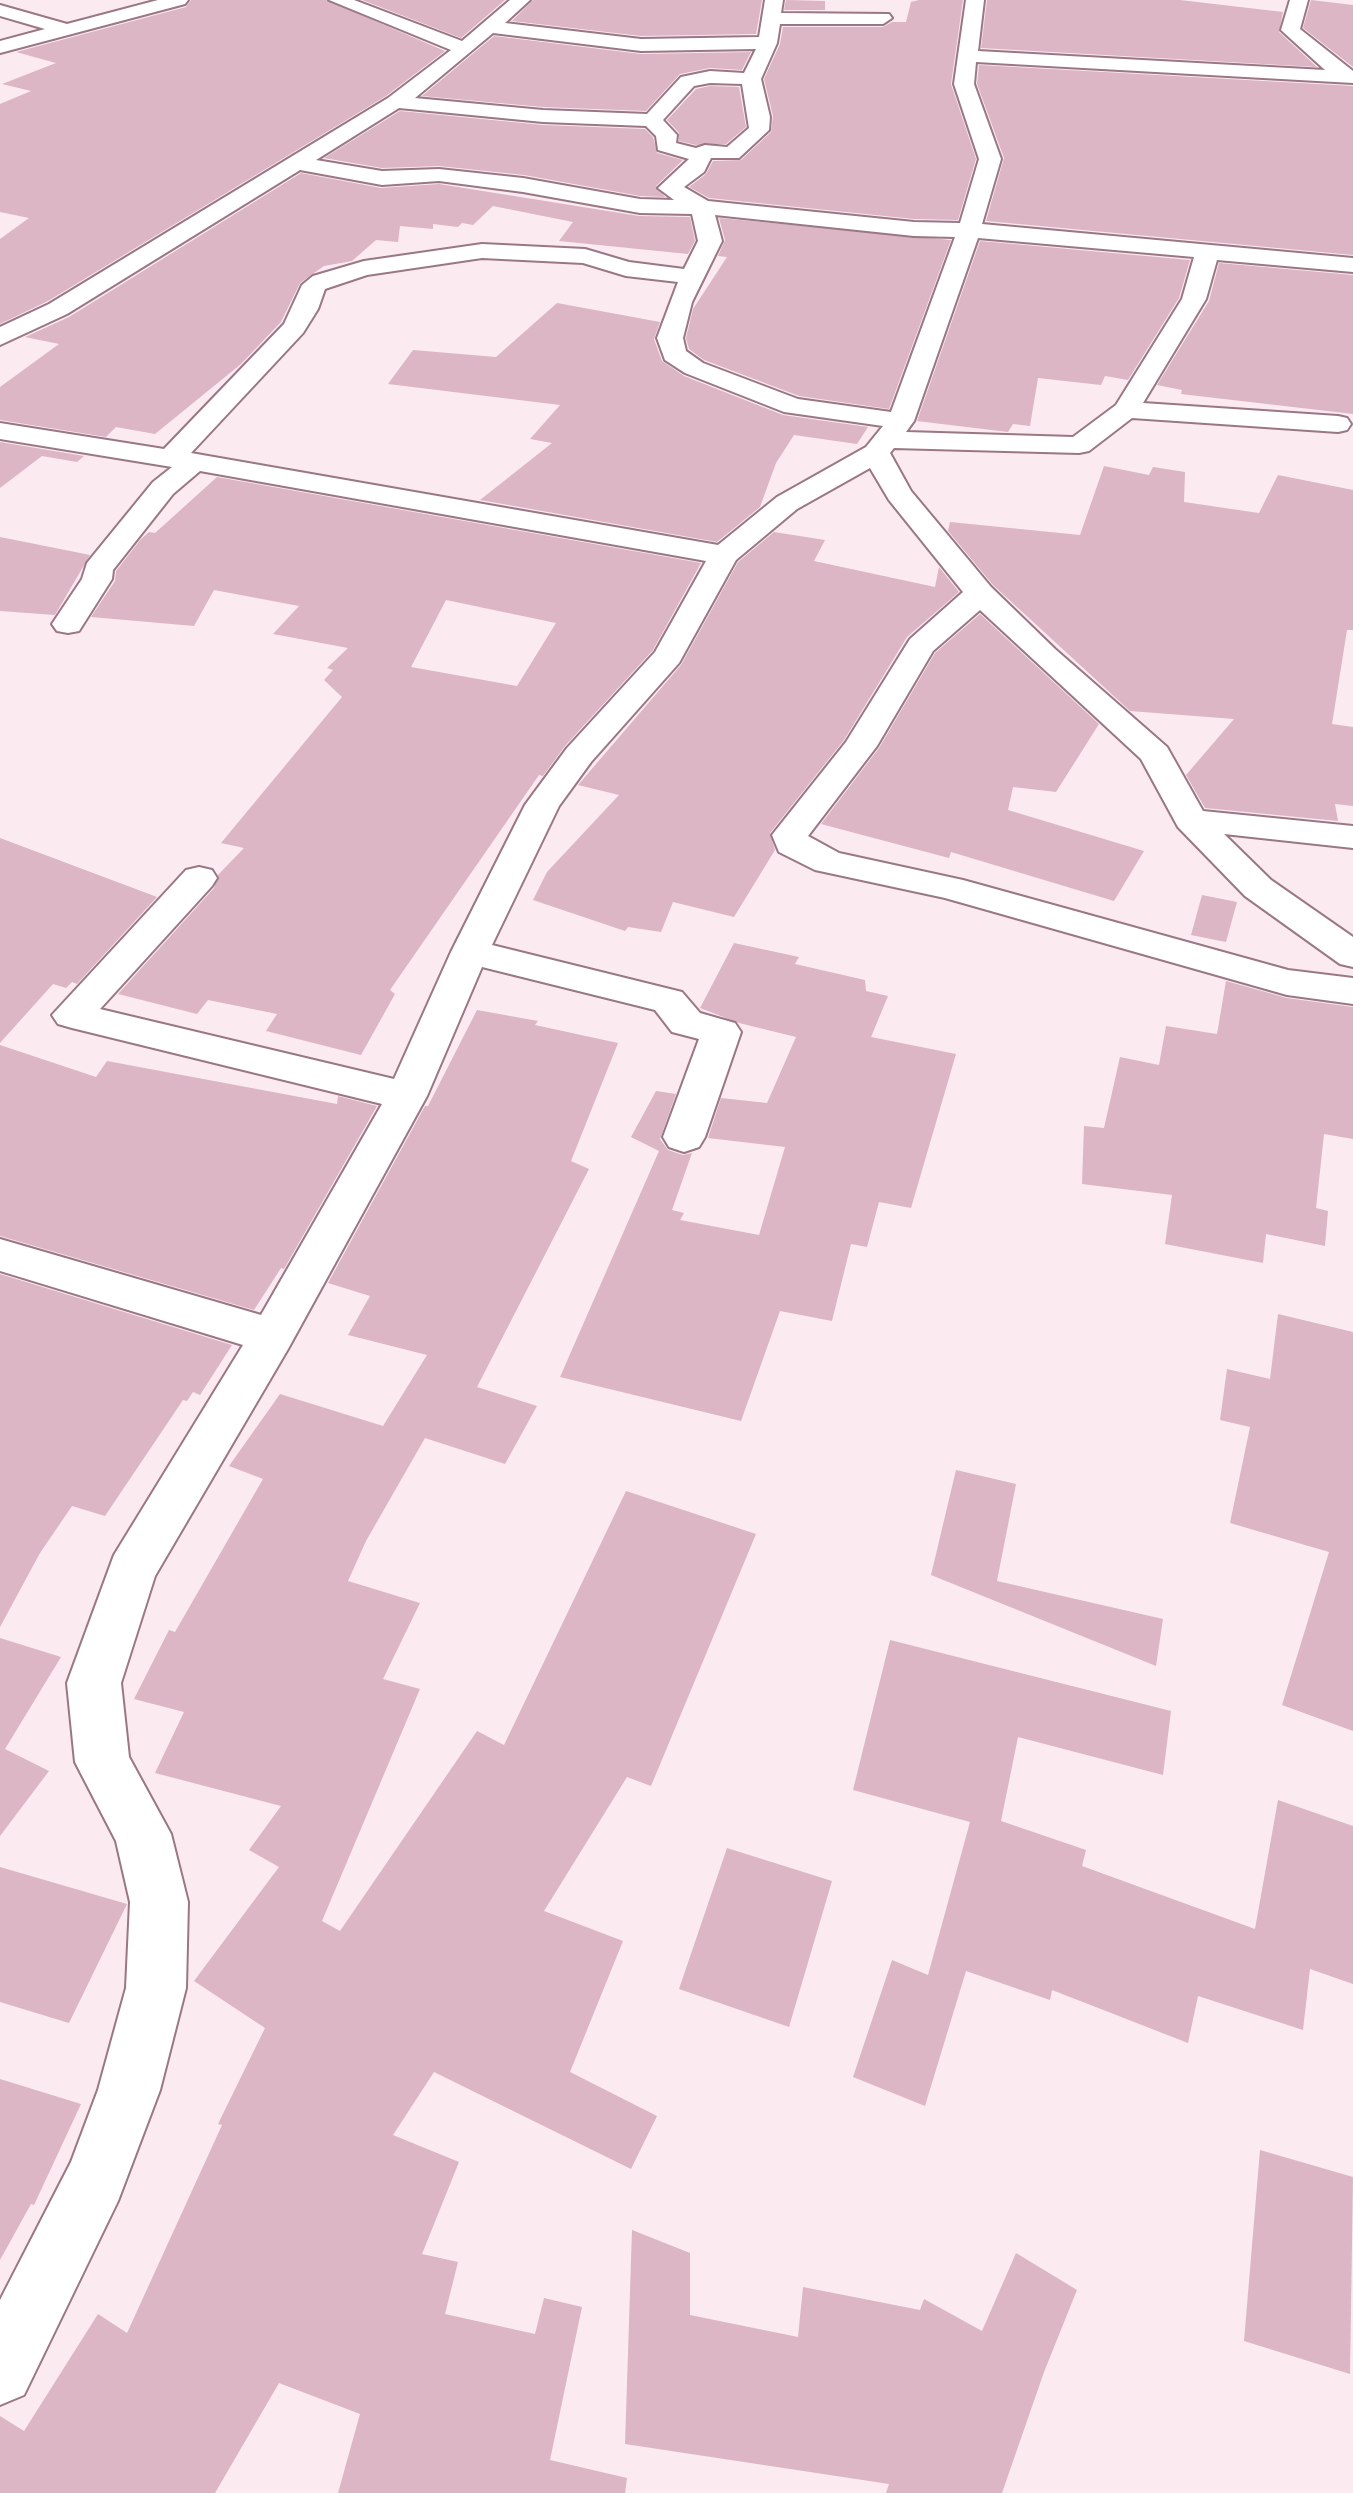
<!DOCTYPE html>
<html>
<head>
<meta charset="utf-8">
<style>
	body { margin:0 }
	canvas { display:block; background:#fbeaf0 }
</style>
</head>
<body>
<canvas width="1353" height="2493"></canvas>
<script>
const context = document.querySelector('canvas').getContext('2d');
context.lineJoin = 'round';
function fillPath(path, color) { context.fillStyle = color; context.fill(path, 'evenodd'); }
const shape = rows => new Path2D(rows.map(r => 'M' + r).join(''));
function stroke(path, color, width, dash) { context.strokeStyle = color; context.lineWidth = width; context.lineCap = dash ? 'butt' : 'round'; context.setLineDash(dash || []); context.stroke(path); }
const building = shape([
	[191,0,326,0,445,51,386,96,48,301,0,324,0,239,29,218,0,212,0,104,31,91,2,84,56,63,16,52,186,7],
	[362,0,505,0,461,38],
	[533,0,762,0,756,34,641,36,512,21],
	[786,0,825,1,825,10,784,10],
	[919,0,963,0,951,84,976,159,958,220,914,219,709,198,689,187,706,174,713,161,741,160,771,132,773,116,764,79,780,44,783,27,883,27,892,22,906,22,911,2],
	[987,0,1180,0,1283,12,1279,32,1317,67,981,48],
	[1311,0,1353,5,1353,67,1303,28],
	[494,36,641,54,751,52,742,70,710,68,680,74,646,111,543,107,422,96],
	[979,65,1353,86,1353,255,986,221,1004,158,977,84],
	[710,86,739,87,746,127,726,144,696,145,679,141,679,133,667,120,696,89],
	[400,111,543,125,645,129,653,137,657,153,683,160,656,186,665,197,640,196,524,175,439,166,382,168,324,158],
	[301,173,381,188,439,184,639,216,690,217,695,241,688,254,559,241,573,222,493,206,473,225,462,223,458,227,433,224,433,229,400,226,398,242,376,240,352,261,324,266,300,283,281,322,241,364,155,434,116,427,106,437,0,420,0,387,59,344,25,337,69,317],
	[719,218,951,240,889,409,799,396,704,360,689,349,686,338,693,309,727,257,718,256,725,240],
	[980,241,1190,260,1179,298,1128,380,1105,376,1101,385,1038,378,1030,426,1013,424,1008,432,917,421],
	[1219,263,1353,275,1353,414,1181,394,1182,390,1157,385,1209,301],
	[557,303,660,322,654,339,662,361,684,376,783,415,868,427,857,444,794,435,776,463,760,507,717,542,480,500,552,443,530,439,560,405,388,384,413,350,496,357],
	[0,442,84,456,77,462,42,456,0,488],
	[1104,466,1149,475,1153,467,1185,472,1184,502,1259,513,1278,475,1353,490,1353,630,1347,630,1332,724,1353,727,1353,806,1335,804,1338,821,1205,808,1186,775,1234,719,1130,711,993,585,948,531,950,522,1080,535],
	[217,477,701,563,653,650,565,746,543,776,539,775,390,990,395,994,361,1055,266,1031,277,1014,208,1000,197,1014,118,994,214,888,218,875,244,848,221,843,342,697,324,680,333,670,327,668,348,648,273,634,299,606,214,590,194,626,91,617,115,581,116,571,141,539,149,532,155,533],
	[446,600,556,623,517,686,411,667],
	[774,532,825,540,814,561,935,587,939,567,959,592,907,637,844,740,770,833,775,850,734,917,673,902,661,932,628,927,625,931,533,900,547,872,619,795,578,785,681,665,738,562],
	[0,537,90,555,55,615,0,611],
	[980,614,1099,724,1056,792,1013,787,1008,810,1144,851,1114,901,951,852,949,858,821,824,879,748,935,653],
	[0,838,157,897,77,984,72,982,66,988,53,984,0,1043],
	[1202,895,1237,902,1226,942,1191,935],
	[734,943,799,957,795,964,865,980,866,991,888,996,871,1037,956,1054,911,1208,879,1202,867,1247,851,1244,832,1321,780,1311,741,1421,560,1377,659,1151,631,1137,656,1091,676,1094,660,1139,668,1150,683,1155,692,1153,672,1210,684,1213,680,1220,759,1235,785,1147,708,1138,721,1098,767,1103,796,1037,739,1023,700,1008],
	[1226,981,1287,998,1353,1007,1353,1139,1324,1134,1316,1208,1328,1211,1325,1246,1266,1234,1263,1263,1165,1244,1172,1195,1082,1184,1084,1126,1104,1128,1120,1057,1159,1065,1166,1026,1217,1034],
	[477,1010,538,1021,535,1025,618,1043,571,1161,589,1169,477,1387,537,1406,505,1464,425,1438,366,1541,348,1581,420,1603,383,1679,420,1689,322,1921,340,1931,477,1731,504,1745,626,1491,756,1534,651,1786,627,1777,544,1911,623,1941,570,2072,657,2116,631,2169,434,2072,393,2135,459,2162,422,2254,458,2262,445,2314,535,2334,544,2298,582,2307,550,2460,627,2478,625,2493,338,2493,360,2414,279,2383,215,2493,0,2493,0,2416,24,2431,98,2314,127,2333,222,2125,218,2124,265,2028,194,1981,279,1867,249,1850,281,1806,155,1773,184,1712,134,1699,169,1630,175,1632,263,1479,229,1466,280,1394,383,1426,427,1355,348,1335,370,1296,328,1283,425,1106,428,1106],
	[0,1045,96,1077,107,1061,337,1104,338,1096,377,1106,284,1269,281,1268,254,1310,0,1236],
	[0,1274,232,1345,200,1395,193,1392,187,1401,183,1400,105,1516,72,1506,40,1553,0,1627],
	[1278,1314,1353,1332,1353,1731,1282,1705,1329,1552,1230,1523,1250,1427,1220,1420,1227,1369,1270,1379],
	[956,1470,1016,1484,997,1581,1163,1619,1156,1666,931,1575],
	[0,1638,61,1657,5,1749,49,1771,0,1836],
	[890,1640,1171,1711,1163,1775,1018,1737,1001,1821,1086,1850,1082,1866,1255,1929,1278,1800,1353,1826,1353,1984,1310,1969,1303,2030,1198,1996,1188,2043,1052,1990,1050,2000,966,1971,925,2106,853,2077,892,1960,928,1975,970,1822,853,1790],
	[727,1848,832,1881,789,2027,679,1989],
	[0,1867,127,1904,69,2023,0,2002],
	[0,2079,81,2104,34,2205,31,2204,0,2260],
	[1260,2150,1353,2177,1350,2374,1244,2341],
	[632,2230,690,2253,690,2315,798,2337,803,2287,920,2310,924,2299,982,2331,1016,2253,1077,2290,1044,2372,1002,2493,886,2493,889,2484,625,2444]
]);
const minor = shape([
	[158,0,188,0,185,4,0,53,0,41,45,29,0,16,0,5,67,24,158,0],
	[329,0,354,0,462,41,510,0,530,0,505,23,641,39,759,37,765,0,783,0,781,13,889,14,892,18,883,24,780,24,777,43,761,79,770,117,769,130,739,158,711,158,704,172,684,187,708,201,914,222,960,223,979,159,954,84,966,0,984,0,978,51,1325,70,1281,30,1290,0,1308,0,1300,29,1353,71,1353,83,976,62,974,84,1001,159,982,224,1353,258,1353,272,1217,260,1206,299,1143,403,1338,416,1347,418,1351,424,1347,430,1338,432,1132,418,1089,451,1079,453,894,448,890,453,911,491,991,587,1055,649,1167,747,1203,811,1353,826,1353,848,1224,834,1271,880,1353,937,1353,967,1340,964,1245,896,1178,827,1141,759,980,610,933,651,877,746,808,836,839,853,963,880,1288,970,1353,978,1353,1004,1287,995,945,898,815,870,779,852,772,835,846,742,910,639,963,592,889,500,870,468,797,509,736,560,679,663,591,762,559,806,492,945,682,992,700,1013,735,1023,741,1032,705,1137,699,1147,684,1152,669,1147,663,1137,699,1039,672,1032,655,1010,482,967,427,1096,288,1349,155,1576,121,1683,129,1757,171,1834,188,1902,186,1988,160,2090,118,2201,24,2395,0,2405,0,2300,71,2162,98,2090,126,1988,130,1902,116,1841,75,1762,67,1683,114,1555,243,1345,0,1271,0,1239,261,1315,382,1104,72,1028,58,1024,52,1015,186,870,199,867,212,870,217,878,212,886,100,1009,394,1079,451,952,525,805,567,748,655,652,706,561,200,471,173,494,113,570,112,579,79,631,68,633,57,631,52,624,82,579,87,563,153,482,172,467,0,439,0,423,164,449,284,324,302,285,313,276,364,261,482,244,585,249,629,262,684,269,698,241,692,214,640,213,523,192,439,181,382,185,300,170,67,314,0,345,0,327,49,304,388,98,451,50,329,0],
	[493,33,641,51,756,49,744,73,710,71,681,77,647,114,543,110,415,98,493,33],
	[710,83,742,84,749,128,727,147,705,145,696,148,676,143,677,135,663,120,694,86,710,83],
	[399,108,543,122,646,126,656,136,658,150,689,159,658,188,674,200,640,199,523,178,439,169,382,171,316,160,399,108],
	[715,215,914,236,955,237,891,412,798,399,703,363,686,351,683,338,692,302,722,241,715,215],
	[978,238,1194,257,1182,299,1116,405,1073,437,906,432,914,421,978,238],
	[482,258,583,263,626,276,678,282,657,338,665,360,685,373,784,412,883,426,866,447,777,497,718,545,191,453,303,333,318,309,325,289,367,275,482,258]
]);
fillPath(building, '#dcb6c4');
stroke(minor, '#9a7785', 4);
fillPath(minor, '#fff');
</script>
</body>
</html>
